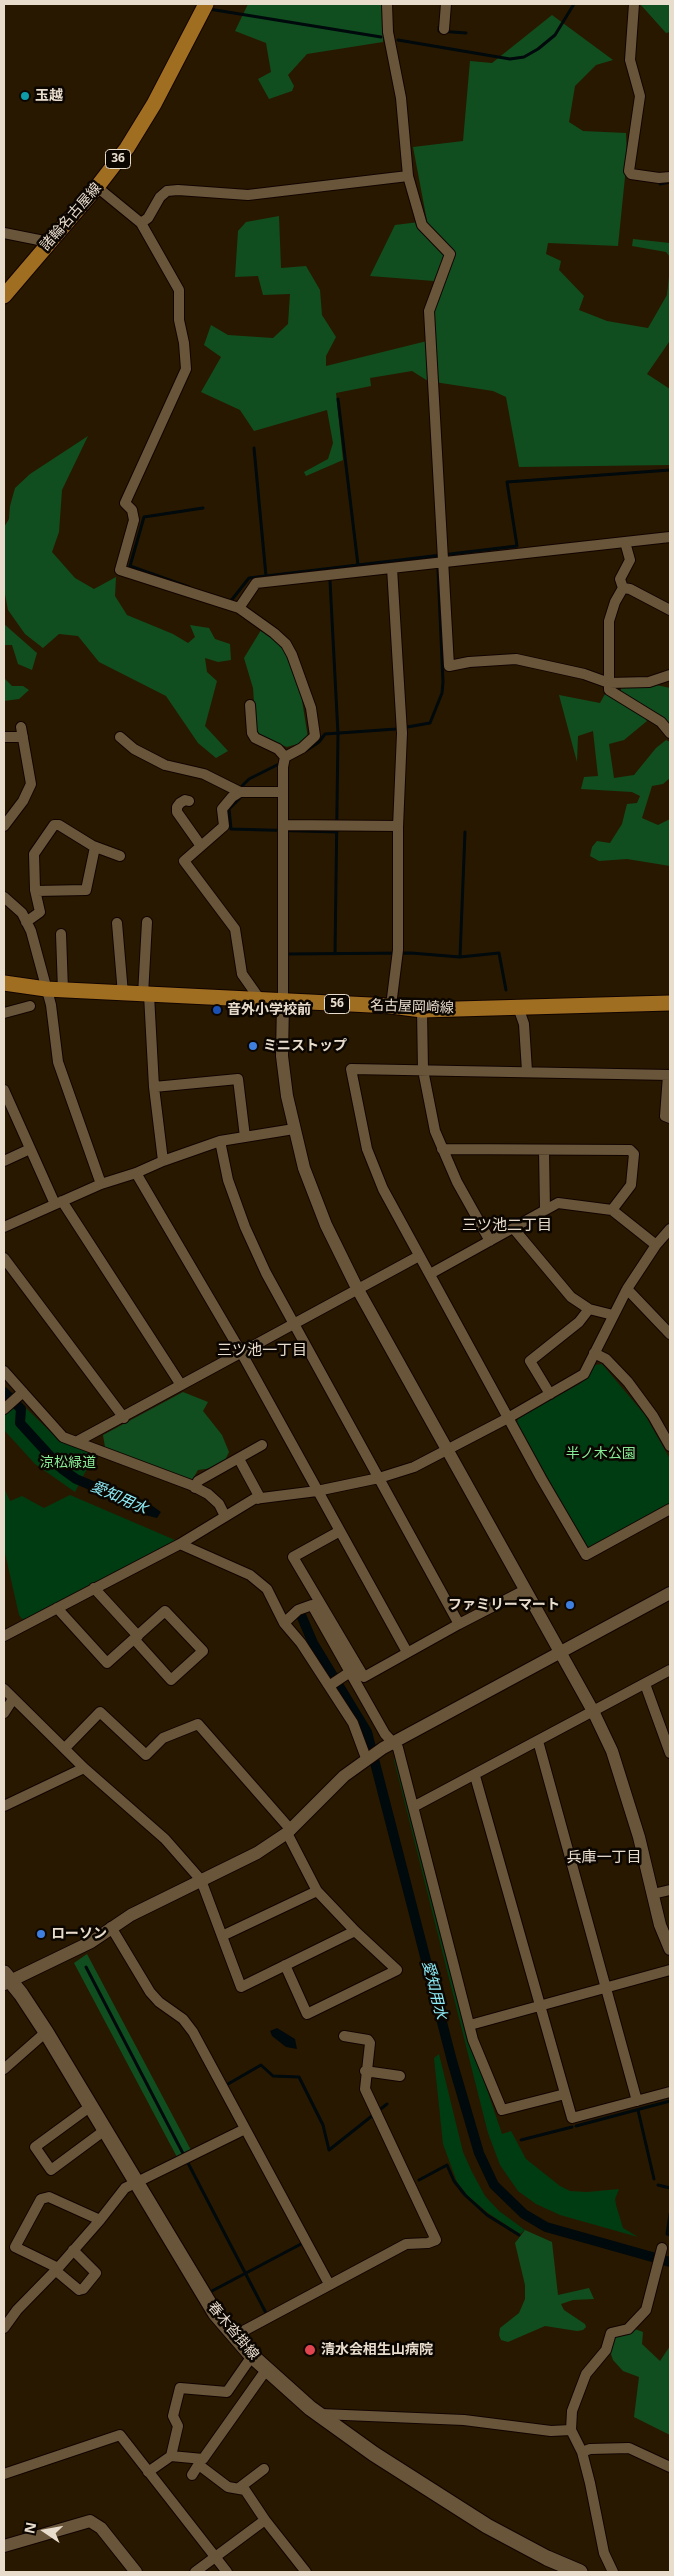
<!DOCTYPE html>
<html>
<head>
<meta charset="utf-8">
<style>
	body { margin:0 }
	#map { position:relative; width:674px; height:2576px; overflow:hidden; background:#291800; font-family:"Open Sans",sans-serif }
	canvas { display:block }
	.frame { position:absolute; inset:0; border:5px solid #e8dccd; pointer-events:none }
	.north { position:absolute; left:20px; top:2506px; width:50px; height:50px; -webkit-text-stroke:4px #0c0601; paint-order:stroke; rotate:282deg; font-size:14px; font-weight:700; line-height:20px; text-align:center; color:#e8dccd }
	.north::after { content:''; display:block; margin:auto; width:18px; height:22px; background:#e8dccd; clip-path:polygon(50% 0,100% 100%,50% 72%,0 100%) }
</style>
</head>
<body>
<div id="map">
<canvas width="674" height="2576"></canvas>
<div class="frame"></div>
<div class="north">N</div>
</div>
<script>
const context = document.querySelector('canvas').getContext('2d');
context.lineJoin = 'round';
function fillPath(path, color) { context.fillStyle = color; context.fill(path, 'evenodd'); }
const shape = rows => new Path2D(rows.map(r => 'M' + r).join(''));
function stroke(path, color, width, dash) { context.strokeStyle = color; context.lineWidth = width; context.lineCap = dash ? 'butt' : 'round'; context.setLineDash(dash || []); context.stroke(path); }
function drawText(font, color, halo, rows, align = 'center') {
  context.font = font + ' "Open Sans","Noto Sans JP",sans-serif'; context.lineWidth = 5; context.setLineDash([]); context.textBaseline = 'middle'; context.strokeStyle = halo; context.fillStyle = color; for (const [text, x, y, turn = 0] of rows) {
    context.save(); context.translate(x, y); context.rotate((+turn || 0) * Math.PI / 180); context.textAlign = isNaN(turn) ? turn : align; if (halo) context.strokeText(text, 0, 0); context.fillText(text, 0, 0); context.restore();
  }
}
const green = shape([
	[602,1364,645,1415,670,1459,670,1504,590,1548,586,1546,517,1423,518,1418,581,1383,595,1365],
	[4,1387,57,1438,94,1455,75,1492,35,1464,4,1430],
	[4,1488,10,1501,22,1496,44,1508,70,1495,175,1540,171,1544,23,1620,19,1615,5,1553],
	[396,1755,481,2072,502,2134,511,2131,526,2159,560,2186,570,2191,587,2192,619,2189,615,2199,616,2205,623,2228,638,2237,560,2215,536,2204,518,2191,500,2165,488,2133,394,1760],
	[439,2054,463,2152,472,2172,485,2196,499,2211,525,2230,520,2234,488,2213,468,2196,457,2182,443,2144,434,2058]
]);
const forest = shape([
	[248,4,382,4,383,42,307,54,288,75,294,86,292,91,269,99,258,79,271,72,266,43,235,31],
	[640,4,670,4,670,32,666,33],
	[552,15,613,60,596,65,575,86,569,122,583,131,626,133,627,157,618,246,548,243,546,254,561,261,559,270,584,296,579,310,607,321,648,328,667,295,670,267,669,342,647,374,670,389,670,465,519,467,506,397,493,391,428,381,412,371,370,378,371,386,336,393,343,460,306,476,304,472,328,459,333,443,327,410,254,431,240,410,201,392,221,357,204,345,211,325,228,335,273,338,288,324,290,294,263,295,258,276,235,277,238,231,246,222,279,216,281,268,306,266,320,290,322,315,336,337,326,356,326,366,427,341,434,281,370,276,395,225,427,221,413,147,463,141,470,61,492,63],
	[633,239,670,243,670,257,666,252,632,246],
	[88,436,62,490,59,532,52,552,75,578,94,589,116,577,115,596,127,615,173,634,188,643,195,637,190,625,209,628,215,639,230,644,231,660,218,662,205,658,207,672,217,681,205,726,228,751,216,758,198,743,166,696,99,662,78,636,59,634,43,648,25,634,8,610,4,589,4,527,9,519,10,506,15,488,30,474],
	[4,624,37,653,32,670,18,664,12,645,4,645],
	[261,630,274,637,288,656,301,694,308,738,301,743,287,747,262,738,256,729,253,688,244,658],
	[4,678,12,686,23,686,29,690,19,699,4,701],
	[652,684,670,688,670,724,621,691,621,685],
	[605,694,641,713,647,721,624,740,609,744,614,778,634,775,656,748,666,740,670,742,670,778,663,784,652,786,642,818,658,825,670,819,670,866,627,859,599,861,590,856,592,847,597,841,610,843,622,824,627,804,637,803,640,796,632,792,581,789,584,777,598,776,593,731,578,736,577,762,559,695,600,703],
	[183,1392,208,1402,203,1411,222,1435,229,1452,224,1462,213,1468,198,1470,192,1480,112,1452,105,1447,103,1435],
	[87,1954,192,2152,178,2159,74,1963],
	[525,2230,552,2242,558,2295,589,2288,594,2299,573,2300,561,2304,564,2310,585,2324,586,2327,583,2330,577,2331,545,2326,508,2342,501,2340,499,2335,500,2328,519,2313,525,2299,525,2285,515,2243],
	[632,2328,643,2332,642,2344,660,2361,670,2346,670,2435,634,2417,639,2377,623,2371,613,2360,609,2348,612,2335]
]);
const water = shape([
	[100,1481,147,1502,161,1512,157,1518,141,1514,94,1493],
	[277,2028,295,2039,297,2049,286,2047,272,2036,270,2031]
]);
const stream = shape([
	[209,9,381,37],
	[439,27,439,31,466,33],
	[398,40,510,59,524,57,538,49,555,35,574,4],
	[660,184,670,182],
	[338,399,358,565],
	[254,448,266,576],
	[330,581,338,734,335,954],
	[189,587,130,566,144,517,203,508],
	[230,602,249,578,517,546,507,482,670,470],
	[307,750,319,742,325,734,396,729,430,723,442,693,443,682,438,570],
	[242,786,249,779,281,763],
	[240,798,229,809,231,829,337,832],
	[286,954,411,953,460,957,499,953,506,990],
	[460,957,465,832],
	[86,1967,266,2313],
	[228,2084,261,2065,273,2076,299,2077,323,2125,329,2150,387,2104],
	[638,2110,654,2179],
	[576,2126,670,2101],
	[521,2140,572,2127],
	[419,2180,447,2165,454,2181,465,2195,487,2215,519,2235],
	[658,2185,670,2188],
	[670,2214,667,2234,670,2235],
	[210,2292,301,2244]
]);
const canal = shape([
	[4,1392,21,1409,20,1423,62,1469,76,1479,107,1492],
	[301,1615,313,1643,367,1732,452,2061,479,2153,494,2185,524,2214,546,2227,670,2262]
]);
const minor = shape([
	[387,4,388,32,401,98,408,176,422,225,450,254,429,311,449,666,469,662,516,659,584,674,609,683,649,682,670,675],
	[634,4,630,60,640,96,629,171,631,174,659,178,670,177],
	[444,29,446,4],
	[97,187,141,223,179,290,179,320,184,343,186,369,125,503,132,510,134,520,120,570,239,608,274,633,286,644,292,655,311,708,315,736,302,748,285,757,283,767,283,1002],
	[141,223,148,218,160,197,167,191,178,190,248,195,408,176],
	[4,233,49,242],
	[625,542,630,560,620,579,623,588,615,602,609,621,609,690,661,722,670,733],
	[623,588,630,589,670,610],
	[239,608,256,583,670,537],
	[250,705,252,733,255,738,278,749,285,757],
	[4,737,23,737],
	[120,737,134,749,165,765,204,774,240,792],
	[189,801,185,800,180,803,177,807,177,812,201,846],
	[283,825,398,826],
	[4,826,23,801,31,784,21,727],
	[36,891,86,890,95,847],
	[4,897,22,913,31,931,51,1005,58,1062,101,1184],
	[26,922,40,912,35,890,34,854,54,825,59,825,93,846,120,856],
	[117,923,123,994],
	[61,934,63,990],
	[143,995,147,922],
	[149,995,154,1087,163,1161],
	[261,1001,242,974,235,929,184,861,224,826,222,809,232,797,240,792,283,792],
	[391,1006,398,950,398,827,402,733,392,568],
	[518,1007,524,1024,527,1071],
	[422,1010,423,1070,435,1131,457,1182,490,1241],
	[4,1013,30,1006],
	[668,1075,665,1116,670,1118],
	[670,1075,351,1069,367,1149,383,1189,541,1478,586,1555,670,1509],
	[154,1087,238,1079,245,1137],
	[4,1090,55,1204],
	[220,1141,228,1180,245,1227,266,1273,459,1624],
	[442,1149,630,1150,634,1154,631,1185,612,1210],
	[544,1150,545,1210],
	[4,1161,30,1149],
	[136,1173,241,1352,407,1652],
	[62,1201,181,1385],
	[4,1227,101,1184,136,1173,163,1161,220,1141,294,1129],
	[514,1229,571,1297,589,1309,613,1315],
	[4,1258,124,1418],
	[430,1274,558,1203,612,1210,656,1245],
	[627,1289,670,1334],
	[594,1353,606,1359,628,1382,653,1416,670,1446],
	[4,1371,63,1437,191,1485,208,1494,219,1504,225,1516],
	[550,1394,530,1361,579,1322,589,1309],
	[4,1409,23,1392],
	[76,1442,419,1256],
	[239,1459,258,1494,258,1499],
	[195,1488,198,1481,262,1445],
	[340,1531,293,1557,364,1677,459,1624,525,1590],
	[180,1544,250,1575,267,1589,284,1623,301,1643,353,1723,366,1758],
	[94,1588,138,1636],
	[57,1608,107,1663,165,1611,203,1651,171,1680,134,1639],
	[284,1623,298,1610,312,1605,385,1734,398,1748,473,2040,502,2110,565,2094],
	[4,1636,180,1544,254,1499,317,1491,379,1478,414,1467,508,1418,584,1374,627,1289,656,1245,670,1229],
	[645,1684,670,1753],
	[329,1686,350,1672],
	[4,1689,84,1768,165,1839,201,1880,241,1987,355,1931],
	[4,1713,13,1699],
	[538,1741,637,2101],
	[65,1748,100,1712,146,1755,163,1738,198,1724,291,1830],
	[475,1776,572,2118,670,2092],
	[4,1806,84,1768],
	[415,1806,670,1670],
	[653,1894,670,1890],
	[111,1927,150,1992,159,2002,183,2019,193,2032,329,2284],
	[222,1936,317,1891],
	[285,1965,307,2014,397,1970,355,1931,317,1891,287,1833],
	[470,2025,670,1970],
	[4,2069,46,2032],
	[365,2071,400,2076],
	[91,2106,35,2147,51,2170,105,2130],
	[100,2220,49,2197,41,2199,15,2247,58,2268,100,2220,125,2188,245,2129],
	[55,2270,79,2290,83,2289,96,2273,73,2250],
	[4,2328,17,2310,58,2268],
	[234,2336,406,2244,428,2243,436,2240,365,2089,370,2043,368,2040,344,2036],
	[252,2356,227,2392,180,2388,173,2416,178,2426,171,2456,203,2459,266,2370],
	[321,2414,464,2420,551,2431,571,2430],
	[582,2452,590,2449,629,2448,670,2467],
	[199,2465,228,2487,245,2490,265,2520],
	[148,2472,171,2456],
	[4,2474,120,2435,227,2572],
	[192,2475,202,2459],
	[239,2488,264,2469],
	[195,2572,265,2520,306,2572],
	[613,2572,604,2553,590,2483,582,2452,571,2430,572,2411,586,2374,606,2350,611,2333,628,2329,646,2310,662,2248]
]);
const tertiary = shape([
	[283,1002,282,1056,287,1096,304,1168,326,1225,357,1288,593,1711,612,1751,639,1837,660,1925,670,1949],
	[4,1984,91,1942,131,1915,257,1853,287,1833,344,1776,383,1748,670,1593],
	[4,2546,90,2521,101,2528,136,2572]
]);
const secondary = shape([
	[4,1973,21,1994,46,2032,215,2313,252,2356,310,2408,374,2454,487,2526,547,2558,580,2572]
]);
const primary = shape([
	[4,296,97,187,127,148,154,104,206,4],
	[4,983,46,989,391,1006,422,1010,670,1003]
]);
const markers = [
	[25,96,5,"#0f9aa8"],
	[217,1010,5,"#1a4fb4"],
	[253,1046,5,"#3f7fe0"],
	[570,1605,5,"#3f7fe0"],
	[41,1934,5,"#3f7fe0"],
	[310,2350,6,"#e0444e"]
];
const shields = [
	[118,159,25],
	[337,1004,25]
];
const shieldNames = [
	["36",118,159],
	["56",337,1004]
];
const poiNames = [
	["玉越",35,96],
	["音外小学校前",227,1010],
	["ミニストップ",263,1046],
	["ファミリーマート",560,1605,"right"],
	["ローソン",51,1934],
	["清水会相生山病院",321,2350]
];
const streetNames = [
	["諸輪名古屋線",71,217,-49],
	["名古屋岡崎線",412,1007,2],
	["春木沓掛線",233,2331,50]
];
const parkNames = [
	["半ノ木公園",601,1454],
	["涼松緑道",68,1463]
];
const neighbourhoodNames = [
	["三ツ池二丁目",507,1226],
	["三ツ池一丁目",262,1351],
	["兵庫一丁目",604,1858]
];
const waterNames = [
	["愛知用水",119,1498,24],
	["愛知用水",434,1990,76]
];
fillPath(green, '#003c12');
fillPath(forest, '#104e1f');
fillPath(water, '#00090b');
stroke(stream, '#00090b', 3);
stroke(canal, '#00090b', 10);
stroke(minor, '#110400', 12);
stroke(tertiary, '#110400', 14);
stroke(secondary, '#110400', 17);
stroke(primary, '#110400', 17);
stroke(minor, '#69553a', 10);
stroke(tertiary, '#69553a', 12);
stroke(secondary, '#69553a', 15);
stroke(primary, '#a06e21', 15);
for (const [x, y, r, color] of markers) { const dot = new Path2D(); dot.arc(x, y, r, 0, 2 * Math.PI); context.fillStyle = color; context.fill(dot); stroke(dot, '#0c0601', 2); }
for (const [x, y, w] of shields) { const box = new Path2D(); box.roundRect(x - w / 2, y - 9.5, w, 19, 4); context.fillStyle = '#0c0601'; context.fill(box); stroke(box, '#e8dccd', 1); }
drawText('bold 12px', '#e8dccd', null, shieldNames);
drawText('bold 14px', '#e8dccd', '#0c0601', poiNames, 'left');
drawText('14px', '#e8dccd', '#0c0601', streetNames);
drawText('14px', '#87ec96', '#0c0601', parkNames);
drawText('15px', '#e8dccd', '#0c0601', neighbourhoodNames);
drawText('italic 15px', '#8decf8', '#0c0601', waterNames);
</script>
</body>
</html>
